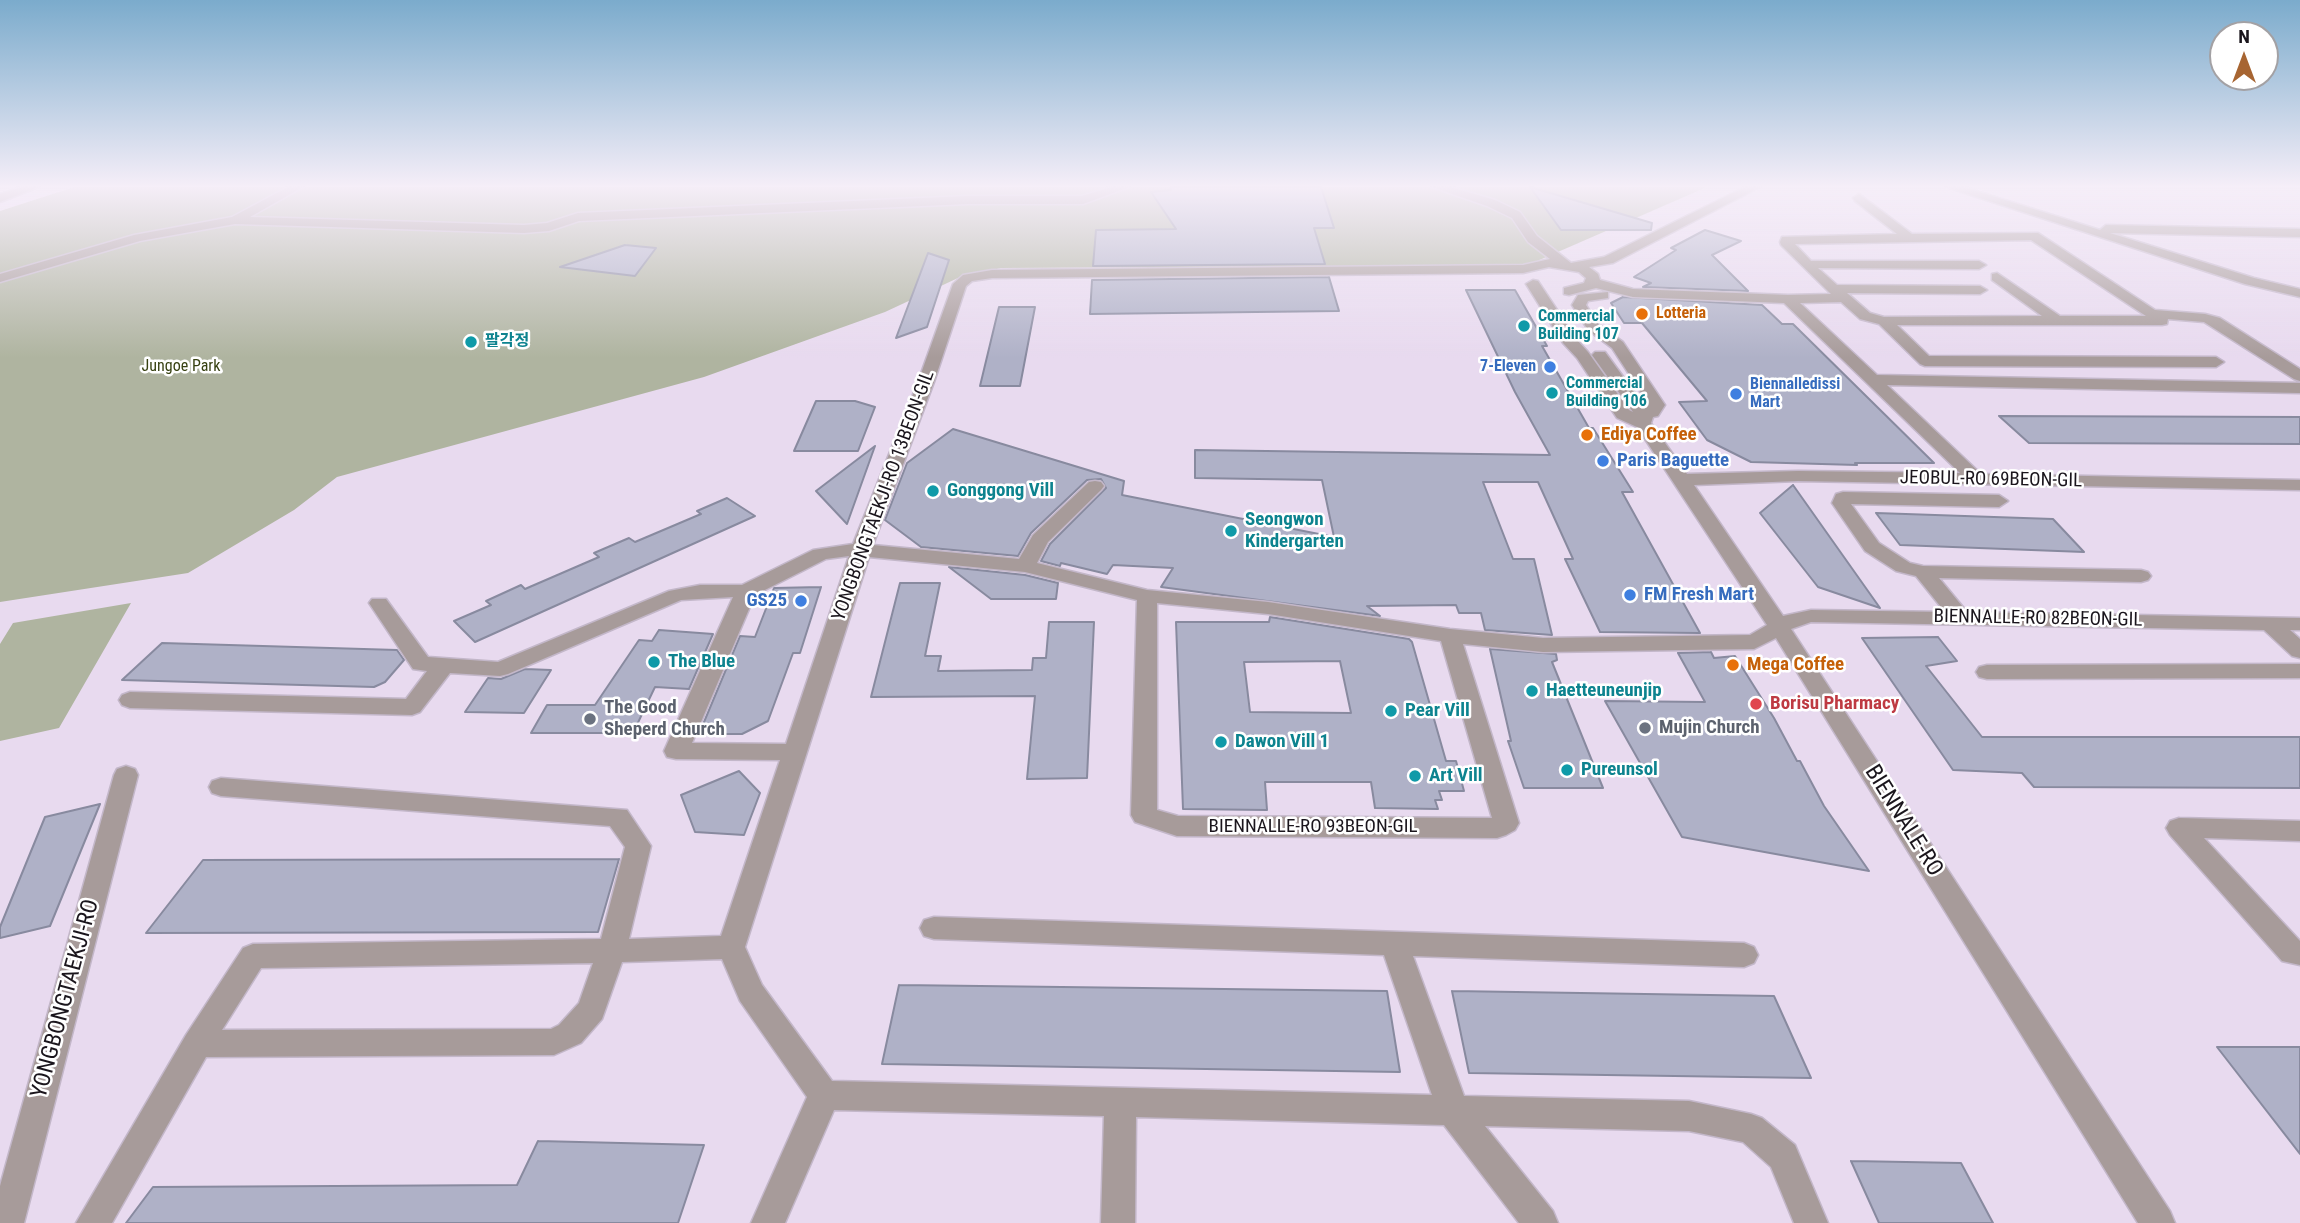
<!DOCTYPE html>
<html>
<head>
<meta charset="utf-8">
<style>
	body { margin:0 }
	#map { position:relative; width:2300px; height:1223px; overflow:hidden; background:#e8daef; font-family:"Roboto Condensed",sans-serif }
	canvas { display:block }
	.north { position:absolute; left:2209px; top:21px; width:70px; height:70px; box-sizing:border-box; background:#fff; border:2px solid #a3a1a4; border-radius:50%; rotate:0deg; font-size:19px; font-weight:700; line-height:28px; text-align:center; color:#1a151c }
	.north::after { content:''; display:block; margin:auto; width:24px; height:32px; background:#a76532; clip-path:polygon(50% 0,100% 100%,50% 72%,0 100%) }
</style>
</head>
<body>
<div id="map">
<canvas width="2300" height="1223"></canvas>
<div class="north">N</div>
</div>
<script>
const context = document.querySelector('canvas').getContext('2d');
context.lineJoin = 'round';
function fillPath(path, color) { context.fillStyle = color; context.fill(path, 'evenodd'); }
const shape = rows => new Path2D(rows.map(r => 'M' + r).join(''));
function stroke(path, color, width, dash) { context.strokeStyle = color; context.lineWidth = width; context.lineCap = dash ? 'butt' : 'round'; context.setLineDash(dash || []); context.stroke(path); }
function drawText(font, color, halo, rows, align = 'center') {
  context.font = font + ' "Roboto Condensed","Noto Sans KR",sans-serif'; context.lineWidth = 5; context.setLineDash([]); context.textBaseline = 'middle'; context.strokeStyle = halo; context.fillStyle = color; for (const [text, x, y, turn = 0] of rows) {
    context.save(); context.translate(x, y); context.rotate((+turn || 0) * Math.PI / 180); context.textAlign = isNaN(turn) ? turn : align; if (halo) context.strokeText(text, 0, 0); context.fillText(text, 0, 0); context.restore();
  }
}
const green = shape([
	[74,187,1707,187,1528,265,1001,268,958,278,885,312,704,377,337,477,294,510,188,573,0,602,0,211],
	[131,603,59,728,0,741,0,644,13,623]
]);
const building = shape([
	[1171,187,1321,187,1334,228,1314,228,1325,264,1093,266,1096,230,1176,229,1151,192,1171,190,1171,187],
	[1530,187,1652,223,1651,230,1561,230,1530,187],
	[1705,230,1741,241,1712,255,1748,291,1643,287,1651,283,1634,277,1676,250,1671,248,1705,230],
	[625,245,656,248,635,276,560,267,625,245],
	[928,253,949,260,927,327,896,338,928,253],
	[1329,277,1339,311,1090,314,1092,280,1329,277],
	[1466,290,1515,290,1547,346,1542,346,1589,428,1593,428,1633,492,1622,492,1700,633,1600,632,1565,559,1573,559,1538,482,1483,482,1513,559,1534,559,1552,635,1485,630,1481,613,1459,613,1456,605,1367,606,1380,616,1161,587,1173,568,1113,565,1107,574,1061,563,1060,566,1041,561,1050,544,1106,488,1101,479,1087,480,1031,533,1018,556,921,547,885,520,907,463,953,429,1124,481,1122,495,1334,537,1322,480,1195,478,1195,450,1550,455,1515,392,1466,290],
	[1623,297,1762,305,1782,324,1793,324,1934,463,1855,463,1857,465,1751,462,1707,440,1679,402,1707,401,1642,323,1624,323,1611,303,1623,297],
	[999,307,1035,307,1020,386,980,386,999,307],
	[816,401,855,401,875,407,858,451,794,451,816,401],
	[1999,416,2300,417,2300,444,2029,443,1999,416],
	[875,446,847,524,816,491,875,446],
	[1793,485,1880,608,1818,587,1760,513,1793,485],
	[727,498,755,516,475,642,454,621,491,605,486,601,521,585,525,589,599,557,594,553,629,538,635,542,701,514,697,511,727,498],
	[1876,513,2053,519,2084,552,1900,545,1876,513],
	[949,567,1025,575,1058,583,1056,599,991,599,949,567],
	[900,583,940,583,925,656,941,656,938,671,1032,670,1033,658,1046,658,1049,622,1094,622,1087,778,1027,779,1035,696,871,697,900,583],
	[821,587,800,653,793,653,768,721,742,734,699,734,740,636,755,637,774,588,821,587],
	[1270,617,1409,639,1412,642,1446,761,1456,761,1464,791,1439,791,1442,800,1435,800,1438,809,1375,808,1371,782,1265,782,1267,810,1183,809,1176,622,1269,622,1270,617],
	[1340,661,1351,713,1250,712,1244,662,1340,661],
	[659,630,713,634,689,689,655,687,633,733,531,733,547,705,595,705,639,640,652,641,659,630],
	[1938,637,1957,661,1926,666,1982,737,2300,737,2300,788,2034,787,2022,773,1953,770,1862,638,1938,637],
	[162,643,397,650,404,660,385,682,374,687,122,680,162,643],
	[1490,649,1556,654,1557,660,1552,662,1603,788,1524,788,1508,741,1511,741,1490,649],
	[1711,652,1714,658,1735,656,1774,718,1797,761,1800,761,1824,806,1869,871,1682,837,1605,701,1705,702,1678,653,1711,652],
	[525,669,551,670,524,713,465,712,488,678,501,679,525,669],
	[739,771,760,793,744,835,695,832,681,795,739,771],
	[100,804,50,926,0,938,0,927,45,817,100,804],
	[619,859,598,932,146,933,203,860,619,859],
	[899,985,1387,991,1400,1072,882,1064,899,985],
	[1452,991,1774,996,1811,1078,1469,1073,1452,991],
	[2217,1047,2300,1047,2300,1154,2217,1047],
	[538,1141,704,1145,678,1223,126,1223,153,1187,517,1185,538,1141],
	[1851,1161,1961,1163,1993,1223,1879,1223,1851,1161]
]);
const minor = shape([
	[21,187,39,187,0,202,0,194,21,187],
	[288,187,303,187,250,217,524,225,547,223,578,213,968,196,1082,196,1111,187,1129,187,1083,204,968,204,579,221,549,231,524,233,235,224,140,241,0,282,0,274,134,235,232,217,288,187],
	[1432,187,1451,187,1495,200,1520,212,1537,236,1571,263,1604,257,1745,187,1760,187,1613,263,1589,267,1598,274,1600,280,1633,289,1788,295,1831,294,1781,245,1780,242,1782,237,1897,234,1855,201,1853,198,1859,194,1912,234,2038,233,2155,310,2205,314,2220,318,2300,369,2300,381,2294,379,2204,322,2168,319,2167,324,2162,325,1897,325,1929,356,2216,357,2224,362,2216,367,1925,366,1920,364,1879,324,1860,319,1841,302,1800,303,1877,375,2300,383,2300,393,1887,385,1981,474,2300,480,2300,490,1798,481,1694,485,1783,616,1811,610,1945,612,1916,576,1896,571,1865,551,1832,503,1836,494,1843,492,1999,495,2008,501,1999,507,1851,504,1879,543,1910,563,1923,566,2141,570,2148,572,2151,576,2148,580,2141,582,1939,578,1967,612,2300,618,2300,630,2290,630,2300,639,2300,658,2292,656,2264,630,1811,622,1791,629,2170,1211,2175,1223,2138,1223,1776,638,1754,649,1543,652,1463,644,1519,823,1515,830,1506,835,1497,838,1177,836,1135,822,1131,815,1137,600,1025,572,869,557,745,947,762,985,832,1081,1432,1095,1384,955,934,939,924,936,920,928,924,920,934,917,1744,943,1754,947,1758,955,1754,963,1744,967,1413,956,1464,1096,1689,1101,1751,1114,1762,1118,1795,1145,1828,1223,1794,1223,1771,1167,1743,1142,1689,1131,1485,1126,1553,1211,1558,1223,1519,1223,1444,1125,1136,1117,1135,1223,1101,1223,1104,1116,834,1110,785,1223,751,1223,807,1097,740,1001,722,959,622,962,602,1019,581,1043,554,1055,206,1057,112,1223,76,1223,186,1035,243,948,253,944,601,939,625,847,610,826,221,796,212,793,209,787,212,781,221,778,627,810,651,846,629,939,721,936,780,760,676,759,667,757,664,751,733,597,681,600,508,674,500,676,450,673,420,712,412,715,130,708,122,705,119,700,122,695,130,692,406,699,427,671,413,669,369,603,372,599,386,599,428,657,498,662,669,591,700,585,742,585,813,550,853,544,918,382,953,284,963,275,992,270,1523,265,1550,259,1528,242,1512,218,1487,206,1432,187],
	[2031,240,2146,316,2060,316,1997,273,1992,274,1992,280,2042,316,1884,317,1870,313,1847,293,1980,294,1987,290,1980,286,1837,285,1818,268,1979,269,1986,265,1979,261,1811,261,1795,244,2031,240],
	[1549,267,1579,272,1586,278,1584,283,1564,288,1564,294,1569,295,1596,288,1633,297,1784,303,1960,473,1798,471,1687,474,1651,423,1653,417,1658,416,1665,405,1623,342,1598,324,1586,305,1588,301,1608,298,1608,292,1578,295,1572,305,1588,330,1612,348,1649,405,1646,408,1605,352,1595,352,1592,355,1633,412,1629,410,1588,352,1577,340,1538,281,1533,280,1526,284,1563,343,1577,358,1617,418,1637,427,1767,625,1750,635,1543,638,1450,629,1268,602,1147,590,1037,563,1048,542,1101,490,1104,486,1101,482,1095,481,1089,482,1033,535,1019,559,873,545,934,382,966,286,972,281,992,278,1523,273,1549,267],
	[849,556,786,744,692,743,755,595,826,559,849,556],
	[1157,603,1268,614,1441,641,1492,818,1178,816,1157,810,1157,603],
	[593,963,579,1003,559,1025,551,1029,222,1030,261,968,593,963],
	[1946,187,1964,187,2100,230,2106,225,2300,229,2300,237,2110,233,2254,278,2300,289,2300,297,2245,284,1946,187],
	[2300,664,2300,678,1987,679,1979,677,1976,672,1979,667,1987,665,2300,664],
	[126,766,135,769,138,775,24,1223,0,1223,0,1186,114,775,117,769,126,766],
	[2179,818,2300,821,2300,841,2204,838,2300,941,2300,965,2282,961,2170,835,2166,828,2170,821,2179,818]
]);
const markers = [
	[1642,314,7,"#e8710a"],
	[1524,326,7,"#0f9aa8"],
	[471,342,7,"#0f9aa8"],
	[1550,367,7,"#3f7fe0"],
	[1552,393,7,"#0f9aa8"],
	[1736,394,7,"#3f7fe0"],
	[1587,435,7,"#e8710a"],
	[1603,461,7,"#3f7fe0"],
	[933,491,7,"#0f9aa8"],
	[1231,531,7,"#0f9aa8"],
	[1630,595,7,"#3f7fe0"],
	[801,601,7,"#3f7fe0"],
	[654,662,7,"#0f9aa8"],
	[1733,665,7,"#e8710a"],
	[1532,691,7,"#0f9aa8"],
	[1756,704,7,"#e0444e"],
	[1391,711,7,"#0f9aa8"],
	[590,719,7,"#6b7280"],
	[1645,728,7,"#6b7280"],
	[1221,742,7,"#0f9aa8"],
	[1567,770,7,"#0f9aa8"],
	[1415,776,7,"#0f9aa8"]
];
const farFoodnames = [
	["Lotteria",1656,314]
];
const farCulturenames = [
	["Commercial",1538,317],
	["Building 107",1538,335],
	["팔각정",485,342],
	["Commercial",1566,384],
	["Building 106",1566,402]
];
const farParknames = [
	["Jungoe Park",181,367]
];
const farShopnames = [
	["7-Eleven",1536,367],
	["Biennalledissi",1750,385,"left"],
	["Mart",1750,403,"left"]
];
const foodNames = [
	["Ediya Coffee",1601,435],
	["Mega Coffee",1747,665]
];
const shopNames = [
	["Paris Baguette",1617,461],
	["FM Fresh Mart",1644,595],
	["GS25",787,601,"right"]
];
const streetNames = [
	["JEOBUL-RO 69BEON-GIL",1991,480,1],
	["YONGBONGTAEKJI-RO 13BEON-GIL",884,496,-70],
	["BIENNALLE-RO 82BEON-GIL",2038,619,1],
	["BIENNALLE-RO 93BEON-GIL",1313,827]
];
const cultureNames = [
	["Gonggong Vill",947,491],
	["Seongwon",1245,520],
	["Kindergarten",1245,542],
	["The Blue",668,662],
	["Haetteuneunjip",1546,691],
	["Pear Vill",1405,711],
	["Dawon Vill 1",1235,742],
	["Pureunsol",1581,770],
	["Art Vill",1429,776]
];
const healthNames = [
	["Borisu Pharmacy",1770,704]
];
const worshipNames = [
	["The Good",604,708],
	["Sheperd Church",604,730],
	["Mujin Church",1659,728]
];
const nearStreetnames = [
	["BIENNALE-RO",1903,821,58],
	["YONGBONGTAEKJI-RO",66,999,-75]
];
fillPath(green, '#afb4a0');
fillPath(building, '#afb1c7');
stroke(building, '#888a9f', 2);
stroke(minor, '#c3b7c9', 3);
fillPath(minor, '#a79b9a');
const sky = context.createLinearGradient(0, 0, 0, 358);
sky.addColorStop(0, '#7babcc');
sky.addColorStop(0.52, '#f5eef8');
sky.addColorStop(1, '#f5eef800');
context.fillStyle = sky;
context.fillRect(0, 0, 2300, 358);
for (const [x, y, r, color] of markers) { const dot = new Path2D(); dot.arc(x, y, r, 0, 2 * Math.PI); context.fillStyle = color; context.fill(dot); stroke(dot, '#fff', 2.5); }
drawText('bold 16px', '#c56008', '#fff', farFoodnames, 'left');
drawText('bold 16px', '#0d838f', '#fff', farCulturenames, 'left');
drawText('16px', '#374111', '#fff', farParknames);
drawText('bold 16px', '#366cbe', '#fff', farShopnames, 'right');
drawText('bold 19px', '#c56008', '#fff', foodNames, 'left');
drawText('bold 19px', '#366cbe', '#fff', shopNames, 'left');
drawText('19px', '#1a151c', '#fff', streetNames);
drawText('bold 19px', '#0d838f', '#fff', cultureNames, 'left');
drawText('bold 19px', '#be3a42', '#fff', healthNames, 'left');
drawText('bold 19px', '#5b616d', '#fff', worshipNames, 'left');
drawText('23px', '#1a151c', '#fff', nearStreetnames);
</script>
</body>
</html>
